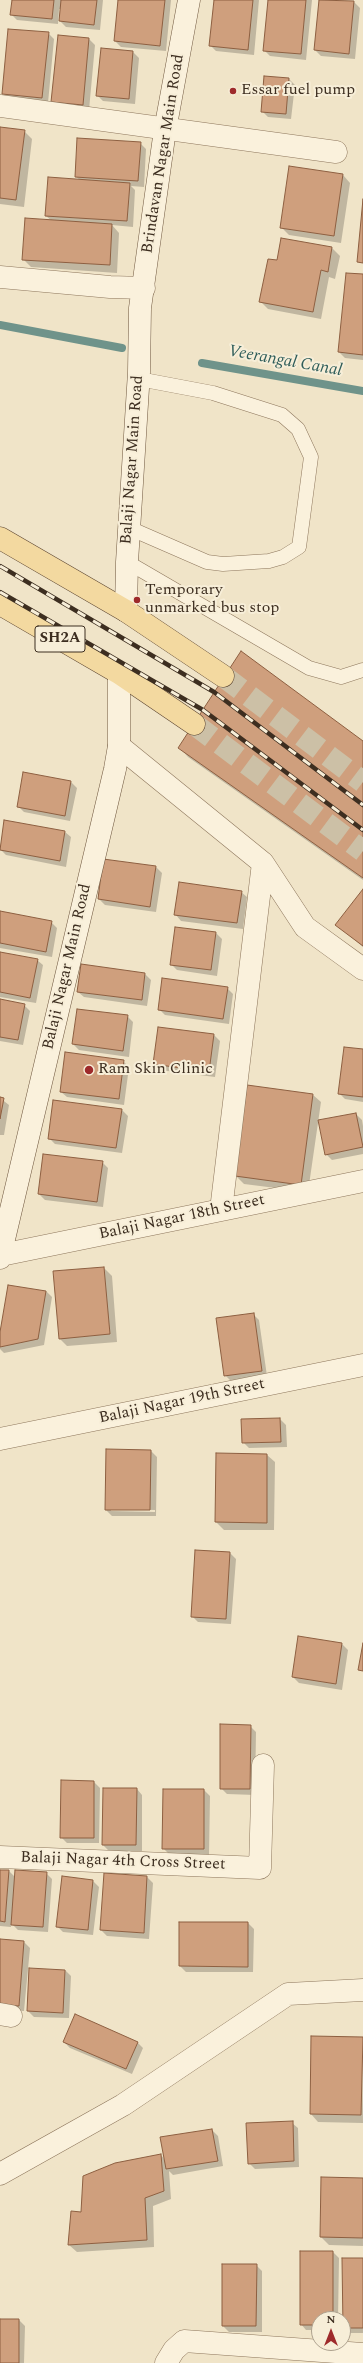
<!DOCTYPE html>
<html>
<head>
<meta charset="utf-8">
<style>
	body { margin:0 }
	#map { position:relative; width:363px; height:2363px; overflow:hidden; background:#f0e4c8; font-family:Spectral,serif }
	canvas { display:block }
	.north { position:absolute; left:311px; top:2311px; width:40px; height:40px; box-sizing:border-box; background:#f7eed8; border:1px solid #ada18e; border-radius:50%; rotate:0deg; font-size:11px; font-weight:700; line-height:16px; text-align:center; color:#3d2e20 }
	.north::after { content:''; display:block; margin:auto; width:14px; height:18px; background:#9e2a2b; clip-path:polygon(50% 0,100% 100%,50% 72%,0 100%) }
</style>
</head>
<body>
<div id="map">
<canvas width="363" height="2363"></canvas>
<div class="north">N</div>
</div>
<script>
const context = document.querySelector('canvas').getContext('2d');
context.lineJoin = 'round';
function fillPath(path, color) { context.fillStyle = color; context.fill(path, 'evenodd'); }
const shape = rows => new Path2D(rows.map(r => 'M' + r).join(''));
function stroke(path, color, width, dash) { context.strokeStyle = color; context.lineWidth = width; context.lineCap = dash ? 'butt' : 'round'; context.setLineDash(dash || []); context.stroke(path); }
function drawText(font, color, halo, rows, align = 'center') {
  context.font = font + ' Spectral,serif'; context.lineWidth = 4; context.setLineDash([]); context.textBaseline = 'middle'; context.strokeStyle = halo; context.fillStyle = color; for (const [text, x, y, turn = 0] of rows) {
    context.save(); context.translate(x, y); context.rotate((+turn || 0) * Math.PI / 180); context.textAlign = isNaN(turn) ? turn : align; if (halo) context.strokeText(text, 0, 0); context.fillText(text, 0, 0); context.restore();
  }
}
const shadow = shape([
	[13,0,103,0,100,30,66,27,60,21,61,9,59,9,58,24,17,20,11,14],
	[119,0,171,0,166,51,121,47,115,41],
	[215,0,259,0,254,55,216,51,210,45],
	[269,0,312,0,306,60,270,56,264,50],
	[320,0,354,2,360,8,355,59,321,56,315,50],
	[48,33,54,39,48,103,9,99,3,93],
	[59,36,89,39,95,45,89,110,58,107,52,101],
	[102,49,133,52,139,58,135,104,103,101,97,95],
	[289,79,295,85,291,119,268,117,262,111],
	[0,128,24,131,32,139,24,207,0,204],
	[140,143,146,149,144,187,131,186,135,190,133,227,112,225,119,233,117,273,31,267,23,259,52,221,46,216,80,180,76,177],
	[343,175,350,183,341,243,289,235,281,227],
	[332,248,340,256,335,279,329,277,321,319,268,309,260,301,278,262],
	[363,275,363,360,345,358,339,352],
	[363,742,363,880,188,757,180,748],
	[71,782,77,788,70,821,24,812,18,806],
	[5,821,65,832,71,837,66,867,6,855,0,849],
	[104,860,156,867,162,873,156,912,105,905,99,899],
	[363,891,363,947,337,925],
	[241,892,247,897,243,929,181,921,176,915],
	[0,912,51,922,57,928,52,957,0,948],
	[216,933,222,939,217,976,177,970,171,964],
	[0,953,37,960,43,965,36,1003,0,997],
	[145,974,151,980,147,1006,84,997,78,992],
	[227,988,233,994,229,1024,165,1015,159,1009],
	[0,1000,24,1005,30,1011,23,1045,0,1041],
	[127,1016,133,1022,129,1057,79,1050,73,1044],
	[214,1035,220,1041,215,1077,160,1070,154,1064],
	[363,1050,363,1102,345,1099,339,1093],
	[123,1061,129,1067,124,1105,67,1097,61,1092],
	[248,1086,313,1095,321,1102,308,1192,244,1184,236,1176],
	[0,1098,9,1105,4,1135,0,1135],
	[122,1110,128,1116,122,1153,55,1144,49,1138],
	[356,1114,362,1120,363,1126,363,1154,332,1160,326,1154],
	[102,1162,108,1168,103,1207,45,1200,39,1194],
	[104,1268,112,1276,117,1342,67,1346,59,1338],
	[46,1291,52,1297,44,1345,4,1353,0,1349,0,1339],
	[253,1314,259,1320,267,1376,231,1381,225,1375],
	[280,1419,286,1425,287,1447,249,1448,243,1442],
	[151,1451,157,1457,156,1516,112,1516,106,1510],
	[111,1509,155,1510,155,1512,111,1511],
	[217,1454,267,1455,275,1462,274,1530,224,1530,216,1522],
	[230,1553,236,1559,231,1624,198,1622,192,1616],
	[342,1644,348,1650,342,1690,299,1683,293,1677],
	[250,1726,256,1732,255,1795,227,1794,221,1788],
	[94,1782,100,1788,99,1843,67,1843,61,1837],
	[137,1789,142,1795,142,1851,109,1851,103,1845],
	[204,1790,210,1796,209,1855,169,1854,163,1848],
	[0,1871,9,1871,16,1878,46,1873,52,1879,48,1932,18,1930,11,1923,11,1927,0,1926],
	[105,1874,147,1877,153,1883,149,1939,107,1936,101,1930],
	[62,1877,93,1881,99,1887,93,1935,63,1932,57,1926],
	[248,1923,254,1929,253,1972,186,1972,180,1966],
	[0,1940,24,1942,30,1948,24,2011,0,2010],
	[65,1970,71,1976,69,2018,34,2017,28,2011],
	[362,2038,363,2123,318,2122,311,2114],
	[64,2042,137,2042,143,2048,132,2074,70,2048],
	[292,2123,298,2128,299,2167,255,2169,249,2163],
	[212,2130,218,2136,223,2166,173,2175,169,2171,171,2199,153,2206,154,2247,77,2252,69,2245,82,2213,161,2155,165,2160],
	[322,2179,363,2179,363,2246,329,2245,321,2237],
	[333,2252,339,2258,338,2319,319,2319,319,2330,306,2330,301,2324],
	[343,2259,363,2259,363,2333,348,2333,343,2328],
	[256,2265,262,2271,262,2332,229,2332,223,2326],
	[0,2320,19,2320,25,2326,24,2363,0,2363]
]);
const stream = shape([
	[0,325,122,348],
	[202,363,363,391]
]);
const building = shape([
	[12,0,54,0,52,19,10,15,12,0],
	[61,0,97,0,94,25,59,21,61,0],
	[118,0,165,0,160,46,114,41,118,0],
	[214,0,253,0,248,50,209,46,214,0],
	[268,0,306,0,301,54,263,51,268,0],
	[319,0,354,1,349,54,314,50,319,0],
	[8,29,49,32,42,98,2,94,8,29],
	[58,35,89,38,83,105,51,102,58,35],
	[101,48,133,51,129,99,96,96,101,48],
	[264,76,289,78,286,114,261,112,264,76],
	[0,127,25,130,16,200,0,198,0,127],
	[77,138,141,142,138,181,75,177,77,138],
	[289,166,343,174,334,236,280,228,289,166],
	[48,177,130,183,127,221,45,216,48,177],
	[363,199,363,263,357,262,363,199],
	[25,218,112,224,110,265,22,260,25,218],
	[281,238,332,247,328,272,321,270,313,312,259,302,268,259,277,260,281,238],
	[346,273,363,274,363,355,338,352,346,273],
	[241,651,363,741,363,878,178,748,241,651],
	[23,772,71,781,65,816,17,807,23,772],
	[4,820,65,831,60,861,0,850,4,820],
	[103,859,156,866,150,907,98,899,103,859],
	[179,882,242,891,237,923,174,915,179,882],
	[363,889,363,946,335,925,363,889],
	[0,911,52,921,46,952,0,943,0,911],
	[175,927,216,932,211,970,170,965,175,927],
	[0,952,38,959,30,998,0,992,0,952],
	[81,964,145,973,142,1000,77,992,81,964],
	[162,978,228,987,223,1019,158,1010,162,978],
	[0,999,25,1004,18,1040,0,1037,0,999],
	[77,1009,128,1015,123,1051,72,1044,77,1009],
	[158,1027,214,1034,209,1072,153,1064,158,1027],
	[344,1047,363,1049,363,1097,338,1094,344,1047],
	[65,1052,124,1060,119,1099,60,1092,65,1052],
	[247,1085,313,1094,301,1185,235,1176,247,1085],
	[0,1097,4,1098,0,1119,0,1097],
	[53,1100,122,1109,116,1148,48,1139,53,1100],
	[356,1113,363,1147,325,1155,318,1120,356,1113],
	[43,1154,103,1161,97,1202,38,1194,43,1154],
	[104,1267,110,1334,59,1339,53,1271,104,1267],
	[8,1285,46,1291,38,1339,0,1347,0,1332,8,1285],
	[254,1313,262,1371,224,1376,216,1318,254,1313],
	[280,1418,281,1442,242,1443,241,1419,280,1418],
	[106,1449,151,1450,150,1510,105,1510,106,1449],
	[216,1453,267,1454,267,1523,215,1522,216,1453],
	[195,1550,230,1552,226,1619,191,1617,195,1550],
	[298,1636,342,1643,336,1684,292,1677,298,1636],
	[363,1643,363,1671,358,1670,363,1643],
	[220,1724,251,1725,250,1789,220,1789,220,1724],
	[61,1780,94,1781,94,1838,60,1838,61,1780],
	[103,1788,137,1788,136,1845,102,1845,103,1788],
	[163,1789,204,1789,204,1849,162,1849,163,1789],
	[0,1870,9,1870,5,1922,0,1921,0,1870],
	[15,1870,47,1872,43,1927,11,1925,15,1870],
	[104,1873,147,1876,144,1933,100,1930,104,1873],
	[62,1876,93,1880,88,1930,56,1927,62,1876],
	[179,1922,248,1922,248,1967,179,1966,179,1922],
	[0,1939,24,1941,19,2006,0,2005,0,1939],
	[29,1968,65,1970,63,2013,27,2011,29,1968],
	[75,2014,138,2042,126,2069,63,2042,75,2014],
	[311,2036,363,2037,361,2115,310,2114,311,2036],
	[293,2121,294,2161,248,2164,246,2123,293,2121],
	[212,2129,218,2161,166,2169,160,2137,212,2129],
	[161,2154,164,2191,145,2198,147,2240,68,2245,71,2211,81,2212,83,2176,115,2163,161,2154],
	[321,2177,363,2178,363,2238,320,2237,321,2177],
	[300,2251,333,2251,333,2319,319,2319,319,2325,300,2325,300,2251],
	[342,2258,363,2258,363,2328,343,2328,342,2258],
	[222,2264,257,2264,256,2326,222,2326,222,2264],
	[0,2319,19,2319,19,2363,0,2363,0,2319]
]);
const primaryTunnel = shape([
	[223,676,363,782],
	[194,724,363,851]
]);
const lane = shape([
	[129,528,207,562,223,564,269,561,283,557,299,547,311,457,298,429,282,415,213,393,139,379],
	[127,562,309,668,341,677,363,670]
]);
const street = shape([
	[0,106,336,152],
	[0,277,110,287,144,288],
	[119,746,263,863,305,927,363,969],
	[221,1210,263,863],
	[0,1258,1,1255,363,1181],
	[0,1439,363,1365],
	[0,1857,260,1868,263,1765],
	[0,2014,11,2016],
	[0,2174,123,2105,288,1994,363,1990],
	[166,2363,174,2350,184,2341,363,2354]
]);
const secondary = shape([
	[126,611,127,562,139,372,140,308,165,130,189,0],
	[0,1256,115,769,119,746,119,673]
]);
const primary = shape([
	[0,538,126,611,223,676],
	[0,604,119,673,194,724]
]);
const rail = shape([
	[0,566,214,692,363,805],
	[0,592,203,710,363,830]
]);
const markers = [
	[233,91,4,"#9e2a2b"],
	[137,600,4,"#9e2a2b"],
	[89,1070,5,"#9e2a2b"]
];
const shields = [
	[60,639,50]
];
const shieldNames = [
	["SH2A",60,639]
];
const poiNames = [
	["Essar fuel pump",241,91],
	["Temporary",145,591],
	["unmarked bus stop",145,609],
	["Ram Skin Clinic",98,1070]
];
const streetNames = [
	["Brindavan Nagar Main Road",164,154,-81],
	["Balaji Nagar Main Road",133,460,-86],
	["Balaji Nagar Main Road",68,967,-77],
	["Balaji Nagar 18th Street",182,1218,-12],
	["Balaji Nagar 19th Street",182,1402,-12],
	["Balaji Nagar 4th Cross Street",123,1862,2]
];
const waterNames = [
	["Veerangal Canal",285,362,10]
];
fillPath(shadow, '#0003');
stroke(stream, '#6f938a', 8);
fillPath(building, '#cf9f7d');
stroke(building, '#8d5f41', 1);
stroke(primaryTunnel, '#ccc0a6', 22, [22, 11]);
stroke(lane, '#8d765c', 15);
stroke(street, '#8d765c', 23);
stroke(secondary, '#6f573f', 23);
stroke(primary, '#5b4430', 23);
stroke(lane, '#faf1dc', 14);
stroke(street, '#faf1dc', 22);
stroke(secondary, '#faf1dc', 22);
stroke(primary, '#f3d9a0', 22);
stroke(rail, '#3d2e20', 4.5);
stroke(rail, '#f7eed8', 3, [9]);
for (const [x, y, r, color] of markers) { const dot = new Path2D(); dot.arc(x, y, r, 0, 2 * Math.PI); context.fillStyle = color; context.fill(dot); stroke(dot, '#f7eed8', 1.5); }
for (const [x, y, w] of shields) { const box = new Path2D(); box.roundRect(x - w / 2, y - 13, w, 26, 3); context.fillStyle = '#f7eed8'; context.fill(box); stroke(box, '#3d2e20', 1); }
drawText('bold 15px', '#3d2e20', null, shieldNames);
drawText('16px', '#3d2e20', '#f7eed8', poiNames, 'left');
drawText('16px', '#3d2e20', '#f7eed8', streetNames);
drawText('italic 17px', '#2f5d5a', '#f7eed8', waterNames);
</script>
</body>
</html>
